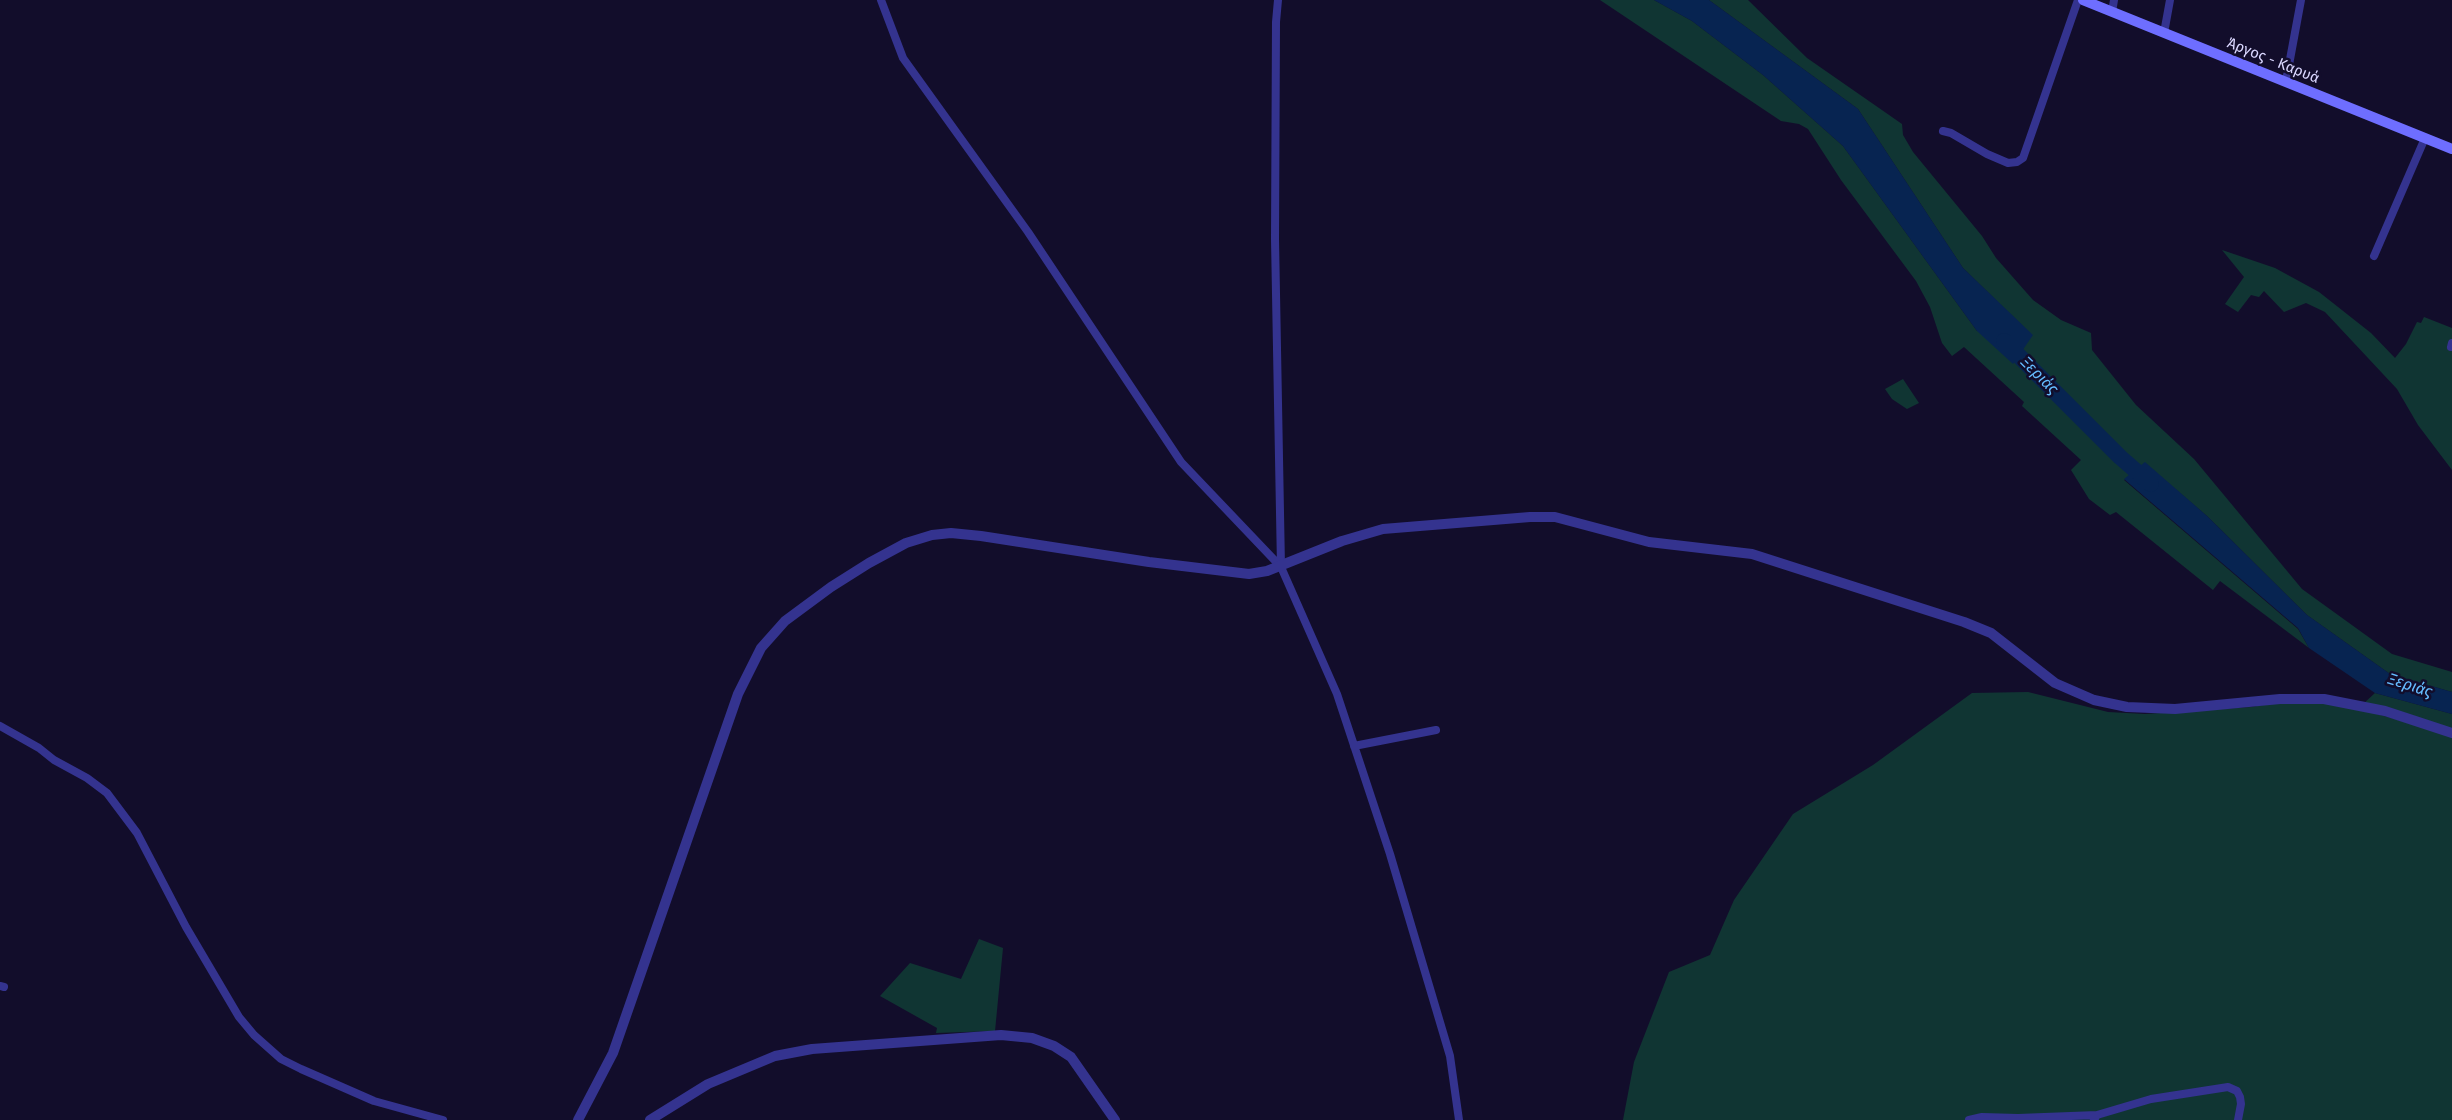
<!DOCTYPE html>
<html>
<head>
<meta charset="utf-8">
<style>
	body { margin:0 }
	canvas { display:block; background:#120d2b }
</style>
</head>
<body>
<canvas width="2452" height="1120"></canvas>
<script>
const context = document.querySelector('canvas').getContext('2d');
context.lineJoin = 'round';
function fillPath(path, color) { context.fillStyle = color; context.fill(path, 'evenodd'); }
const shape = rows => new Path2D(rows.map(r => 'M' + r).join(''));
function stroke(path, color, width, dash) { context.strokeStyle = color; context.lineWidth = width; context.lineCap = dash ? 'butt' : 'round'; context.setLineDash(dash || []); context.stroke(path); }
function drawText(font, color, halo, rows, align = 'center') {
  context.font = font + ' "Fira Sans",sans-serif'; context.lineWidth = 5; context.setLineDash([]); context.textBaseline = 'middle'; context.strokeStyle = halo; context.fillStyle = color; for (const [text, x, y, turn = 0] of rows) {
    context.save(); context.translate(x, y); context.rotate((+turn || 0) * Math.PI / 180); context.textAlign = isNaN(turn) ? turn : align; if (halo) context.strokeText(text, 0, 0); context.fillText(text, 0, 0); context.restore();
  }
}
const green = shape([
	[1600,0,1654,0,1692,21,1763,75,1843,146,1977,331,2032,335,1963,268,1858,109,1709,0,1748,0,1807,58,1902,124,1903,135,1913,152,1982,236,1996,258,2033,300,2061,320,2091,333,2092,350,2136,405,2194,459,2302,589,2392,654,2452,672,2452,692,2390,674,2307,615,2207,516,2145,463,2124,480,2298,629,2309,648,2220,581,2213,590,2116,512,2110,515,2089,499,2071,470,2081,460,2022,406,2024,402,1964,347,1952,356,1942,343,1930,307,1916,281,1841,180,1808,129,1799,124,1781,121],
	[2222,250,2275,268,2319,292,2371,333,2395,358,2406,344,2417,322,2421,323,2424,317,2452,328,2452,470,2418,425,2397,389,2325,312,2306,303,2284,312,2264,291,2259,297,2251,295,2238,312,2225,304,2244,277],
	[1903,379,1919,403,1907,409,1892,399,1885,389],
	[2028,692,2108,712,2145,714,2251,707,2296,700,2338,703,2452,735,2452,1120,1623,1120,1634,1062,1669,972,1710,955,1734,900,1793,814,1873,765,1972,693],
	[2375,693,2452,714,2452,733,2362,705],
	[979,939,1003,948,995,1031,936,1033,937,1028,880,996,910,963,961,979]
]);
const water = shape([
	[1654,0,1709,0,1858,109,1963,268,2033,335,2013,364,1977,331,1843,146,1763,75,1692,21],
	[2145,462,2207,516,2307,615,2390,674,2452,692,2452,714,2375,693,2309,648,2298,628,2124,479]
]);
const river = shape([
	[2004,341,2120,457,2151,484]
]);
const minor = shape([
	[881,0,903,58,1028,232,1181,462,1281,567,1337,694,1390,854,1450,1056,1459,1120],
	[1278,0,1276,22,1275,239,1281,567],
	[2112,12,2114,0],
	[2164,33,2170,0],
	[2286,81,2301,0],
	[1943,131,1951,133,1987,154,2008,163,2017,162,2023,158,2078,0],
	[2374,256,2425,138],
	[2451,347,2452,343],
	[0,726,39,748,54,760,87,778,107,793,137,833,186,927,239,1017,254,1035,281,1059,301,1069,374,1101,443,1120],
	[1354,746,1436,730],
	[0,986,4,987],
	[2097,1115,2151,1099,2228,1087,2237,1091,2240,1097,2241,1104,2238,1120],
	[1969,1120,1982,1117,2018,1118,2097,1115,2094,1120]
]);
const tertiary = shape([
	[578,1120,613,1053,738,694,761,648,785,621,831,587,869,563,906,543,932,535,951,533,981,536,1149,562,1249,574,1267,571,1342,541,1383,529,1530,517,1555,517,1649,542,1752,554,1964,622,1991,633,2055,683,2094,700,2127,707,2175,709,2280,699,2324,699,2385,711,2452,733],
	[650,1120,708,1084,775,1056,812,1049,1001,1035,1032,1038,1054,1046,1071,1057,1115,1120]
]);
const secondary = shape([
	[2083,0,2452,149]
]);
const streetNames = [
	["Άργος - Καρυά",2273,61,22]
];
const waterNames = [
	["Ξεριάς",2039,376,45],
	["Ξεριάς",2410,686,18]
];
fillPath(green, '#103533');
fillPath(water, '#072451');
stroke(river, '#072451', 16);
stroke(minor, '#34338f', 8);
stroke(tertiary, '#34338f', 10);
stroke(secondary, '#6e6eff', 10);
drawText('15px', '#dad7ff', '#120d2b', streetNames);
drawText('italic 16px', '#65bcff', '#120d2b', waterNames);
</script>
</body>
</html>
